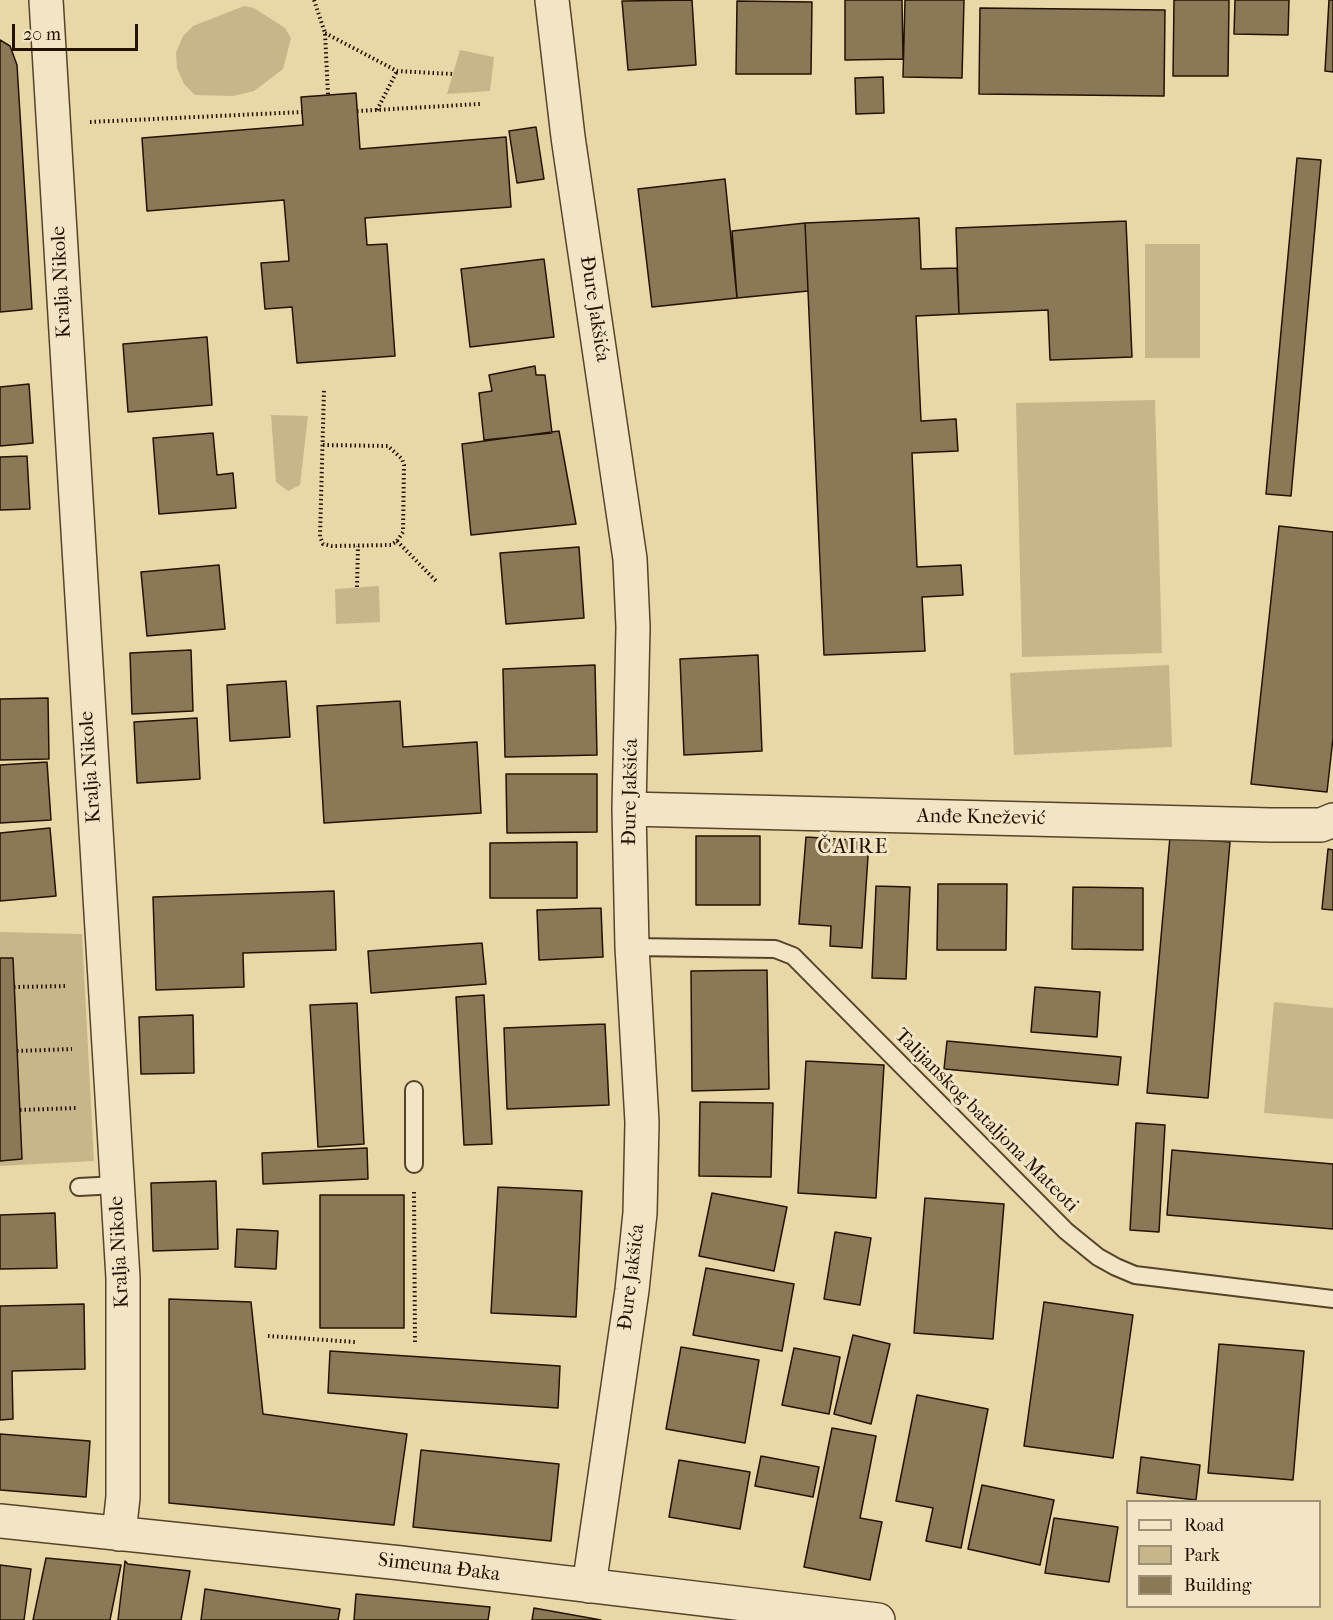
<!DOCTYPE html>
<html>
<head>
<meta charset="utf-8">
<style>
	body { margin:0 }
	#map { position:relative; width:1333px; height:1620px; overflow:hidden; background:#e9d7a7; font-family:"IM FELL French Canon",serif }
	canvas { display:block }
	.legend { position:absolute; left:1126px; top:1500px; width:195px; height:108px; box-sizing:border-box; background:#f1e5c6; border:2px solid #9f9177; margin:0; padding:8px 10px; list-style:none; font-size:18px; color:#241200 }
	.legend li { display:flex; align-items:center; gap:12px; height:30px }
	.legend b { width:30px; border:2px solid #9f9177 }
	.scale { position:absolute; left:12px; top:24px; width:126px; height:27px; box-sizing:border-box; border:3px solid #241200; border-top:0; padding-left:8px; font-size:18px; line-height:21px; white-space:nowrap; color:#241200; -webkit-text-stroke:4px #f1e5c6; paint-order:stroke }
</style>
</head>
<body>
<div id="map">
<canvas width="1333" height="1620"></canvas>
<ul class="legend">
<li><b style="height:8px;background:#f1e5c6"></b>Road</li>
<li><b style="height:16px;background:#c8b68b"></b>Park</li>
<li><b style="height:16px;background:#8a7857"></b>Building</li>
</ul>
<div class="scale">20 m</div>
</div>
<script>
const context = document.querySelector('canvas').getContext('2d');
context.lineJoin = 'round';
function fillPath(path, color) { context.fillStyle = color; context.fill(path, 'evenodd'); }
const shape = rows => new Path2D(rows.map(r => 'M' + r).join(''));
function stroke(path, color, width, dash) { context.strokeStyle = color; context.lineWidth = width; context.lineCap = dash ? 'butt' : 'round'; context.setLineDash(dash || []); context.stroke(path); }
function drawText(font, color, halo, rows, align = 'center') {
  context.font = font + ' "IM FELL French Canon",serif'; context.lineWidth = 6; context.setLineDash([]); context.textBaseline = 'middle'; context.strokeStyle = halo; context.fillStyle = color; for (const [text, x, y, turn = 0] of rows) {
    context.save(); context.translate(x, y); context.rotate((+turn || 0) * Math.PI / 180); context.textAlign = isNaN(turn) ? turn : align; if (halo) context.strokeText(text, 0, 0); context.fillText(text, 0, 0); context.restore();
  }
}
const green = shape([
	[244,6,254,8,285,28,291,38,283,69,254,91,233,96,195,95,184,84,177,68,176,53,183,36,193,26],
	[460,50,494,57,490,91,447,94],
	[1145,244,1200,244,1200,358,1145,358],
	[1155,400,1162,653,1022,657,1016,403],
	[271,415,308,416,300,485,288,491,276,482],
	[379,586,380,622,336,624,335,589],
	[1169,665,1172,747,1014,755,1010,673],
	[0,932,82,934,94,1161,0,1166],
	[1274,1002,1333,1008,1333,1119,1264,1113]
]);
const building = shape([
	[692,0,696,65,628,70,622,1,692,0],
	[845,0,902,0,903,59,845,60,845,0],
	[905,0,964,0,962,78,903,77,905,0],
	[1174,0,1229,0,1228,76,1173,76,1174,0],
	[1235,0,1289,0,1288,35,1234,34,1235,0],
	[1329,0,1333,0,1333,72,1325,71,1329,0],
	[737,1,812,2,811,74,736,74,737,1],
	[980,8,1165,10,1164,96,979,94,980,8],
	[0,40,10,46,17,65,32,309,0,312,0,40],
	[883,77,884,113,856,114,855,78,883,77],
	[356,93,360,149,506,137,511,207,365,218,367,245,387,244,395,356,297,363,292,307,265,309,261,263,289,261,284,200,147,211,142,138,303,125,301,97,356,93],
	[536,127,544,179,517,183,509,131,536,127],
	[1297,158,1321,160,1291,496,1266,494,1297,158],
	[725,179,737,298,652,307,638,189,725,179],
	[919,218,921,269,957,268,959,314,916,316,921,421,956,419,958,451,912,453,917,567,961,565,963,595,922,597,925,651,824,655,805,223,919,218],
	[1126,221,1132,357,1050,360,1048,310,959,314,956,228,1126,221],
	[805,223,808,291,737,298,732,231,805,223],
	[544,259,554,337,470,347,461,269,544,259],
	[207,337,212,405,128,412,123,344,207,337],
	[535,366,536,375,545,375,552,433,484,440,479,393,492,391,489,375,535,366],
	[29,384,33,443,0,446,0,387,29,384],
	[559,431,576,524,471,535,462,444,559,431],
	[213,433,217,475,233,473,236,508,159,514,153,438,213,433],
	[27,456,30,509,0,510,0,457,27,456],
	[1279,526,1333,532,1333,738,1327,792,1251,784,1279,526],
	[579,547,584,618,506,624,500,553,579,547],
	[219,565,225,629,147,636,141,572,219,565],
	[191,650,193,711,132,714,130,653,191,650],
	[758,655,762,751,684,755,680,659,758,655],
	[595,665,597,755,505,757,503,669,595,665],
	[286,681,290,737,230,741,227,685,286,681],
	[48,698,49,759,0,760,0,699,48,698],
	[400,701,403,747,477,742,481,813,324,823,317,706,400,701],
	[197,718,200,779,137,783,134,722,197,718],
	[47,762,51,820,0,823,0,765,47,762],
	[506,774,597,774,597,832,507,833,506,774],
	[50,828,56,896,0,901,0,833,50,828],
	[696,836,760,836,760,905,696,905,696,836],
	[806,837,869,841,862,948,830,946,831,926,799,924,806,837],
	[1170,837,1230,842,1208,1098,1147,1093,1170,837],
	[577,842,577,898,490,898,490,843,577,842],
	[1328,849,1333,850,1333,910,1322,909,1328,849],
	[938,884,1007,884,1006,950,937,950,938,884],
	[876,886,910,887,906,979,872,978,876,886],
	[1073,887,1143,888,1143,950,1072,949,1073,887],
	[334,891,336,950,243,953,244,987,156,990,153,897,334,891],
	[601,908,603,957,539,960,537,910,601,908],
	[482,943,486,984,371,993,368,951,482,943],
	[0,958,13,958,22,1159,0,1161,0,958],
	[767,970,769,1089,692,1091,691,971,767,970],
	[1035,987,1100,992,1097,1037,1031,1032,1035,987],
	[484,995,492,1144,464,1145,456,997,484,995],
	[357,1003,364,1144,318,1147,310,1005,357,1003],
	[193,1015,194,1073,141,1074,139,1017,193,1015],
	[605,1024,609,1105,507,1109,504,1028,605,1024],
	[947,1041,1121,1057,1118,1085,944,1069,947,1041],
	[806,1061,884,1065,876,1198,798,1193,806,1061],
	[700,1102,773,1103,771,1177,699,1176,700,1102],
	[1136,1123,1165,1125,1159,1232,1130,1230,1136,1123],
	[367,1148,368,1179,263,1184,262,1153,367,1148],
	[1172,1150,1333,1164,1333,1229,1167,1215,1172,1150],
	[216,1181,218,1249,153,1251,151,1183,216,1181],
	[498,1187,582,1191,576,1317,491,1313,498,1187],
	[712,1193,787,1207,774,1271,699,1256,712,1193],
	[320,1195,404,1195,404,1328,320,1328,320,1195],
	[925,1198,1004,1204,993,1339,914,1333,925,1198],
	[55,1213,57,1268,0,1269,0,1215,55,1213],
	[237,1229,278,1231,276,1269,235,1267,237,1229],
	[835,1232,871,1238,860,1305,824,1299,835,1232],
	[706,1268,794,1284,782,1351,693,1335,706,1268],
	[169,1299,251,1302,263,1414,407,1434,394,1525,169,1503,169,1299],
	[1044,1302,1133,1315,1113,1458,1024,1446,1044,1302],
	[84,1304,85,1369,12,1371,13,1419,0,1420,0,1306,84,1304],
	[853,1335,890,1344,871,1424,834,1414,853,1335],
	[1219,1344,1304,1351,1293,1480,1208,1473,1219,1344],
	[681,1347,759,1360,745,1443,666,1429,681,1347],
	[794,1348,840,1357,829,1414,782,1405,794,1348],
	[330,1351,560,1366,558,1408,328,1393,330,1351],
	[917,1395,988,1409,961,1548,926,1541,933,1508,896,1501,917,1395],
	[832,1428,876,1436,860,1518,882,1522,870,1580,804,1567,832,1428],
	[0,1434,90,1441,86,1497,0,1490,0,1434],
	[421,1450,559,1464,551,1541,413,1527,421,1450],
	[761,1456,819,1467,813,1497,755,1486,761,1456],
	[1141,1457,1200,1465,1196,1500,1137,1493,1141,1457],
	[679,1460,750,1472,740,1529,669,1517,679,1460],
	[982,1485,1054,1500,1040,1565,968,1549,982,1485],
	[1054,1518,1118,1527,1109,1582,1045,1573,1054,1518],
	[46,1558,121,1565,110,1620,33,1620,46,1558],
	[125,1561,128,1564,190,1571,181,1620,118,1620,125,1561],
	[0,1565,31,1569,24,1620,0,1620,0,1565],
	[205,1589,340,1609,338,1620,201,1620,205,1589],
	[356,1594,490,1607,488,1620,354,1620,356,1594],
	[534,1608,601,1620,532,1620,534,1608]
]);
const path = shape([
	[314,0,325,33,328,95],
	[325,33,397,71,453,74],
	[377,110,397,71],
	[357,111,480,104],
	[90,122,302,112],
	[323,445,388,446,402,459,404,465,403,532,397,541,391,545,332,546,323,544,320,537,324,389],
	[397,541,436,581],
	[357,587,358,546],
	[14,987,68,986],
	[17,1051,72,1049],
	[20,1110,76,1108],
	[414,1192,415,1344],
	[268,1336,355,1342]
]);
const lane = shape([
	[632,947,775,949,793,956,1066,1231,1098,1257,1116,1267,1135,1275,1333,1299],
	[414,1164,414,1090],
	[79,1187,117,1185]
]);
const street = shape([
	[46,0,123,1278,123,1497,119,1534],
	[552,0,568,137,630,559,633,627,629,809,632,947,642,1122,640,1213,632,1290,589,1586],
	[629,809,1271,825,1321,825,1333,820],
	[0,1521,401,1563,878,1620]
]);
const streetNames = [
	["Kralja Nikole",62,282,-93],
	["Đure Jakšića",594,309,81],
	["Kralja Nikole",91,767,-94],
	["Đure Jakšića",631,792,-89],
	["Anđe Knežević",981,818,1],
	["Talijanskog bataljona Mateoti",986,1121,45],
	["Kralja Nikole",120,1252,-93],
	["Đure Jakšića",632,1277,-83],
	["Simeuna Đaka",439,1568,7]
];
const neighbourhoodNames = [
	["ČAIRE",853,848]
];
fillPath(green, '#c8b68b');
fillPath(building, '#8a7857');
stroke(building, '#241200', 1.5);
stroke(lane, '#55432a', 20);
stroke(street, '#55432a', 36);
stroke(path, '#241200', 4, [1.5, 3]);
stroke(lane, '#f1e5c6', 16);
stroke(street, '#f1e5c6', 33);
drawText('20px', '#241200', '#f1e5c6', streetNames);
context.letterSpacing = '1.5px';
drawText('21px', '#241200', '#f1e5c6', neighbourhoodNames);
context.letterSpacing = '0px';
</script>
</body>
</html>
